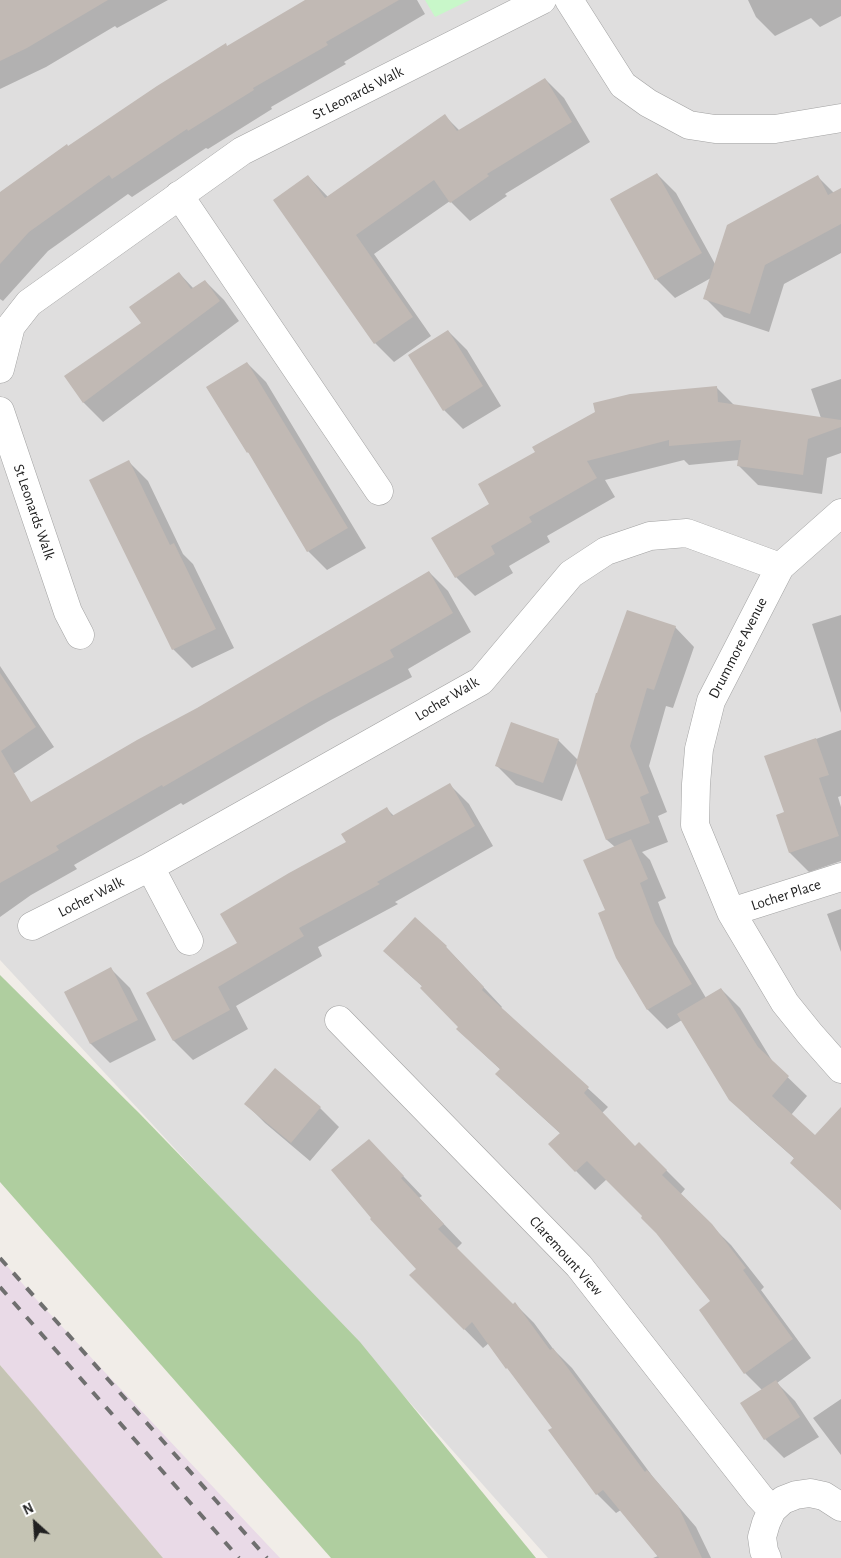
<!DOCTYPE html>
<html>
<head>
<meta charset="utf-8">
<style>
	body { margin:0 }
	#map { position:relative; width:841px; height:1558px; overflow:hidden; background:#f1ede8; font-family:"Alegreya Sans",sans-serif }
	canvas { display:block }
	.north { position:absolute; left:10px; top:1498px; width:50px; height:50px; -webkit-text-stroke:4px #fff; paint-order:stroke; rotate:334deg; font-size:14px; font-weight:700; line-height:20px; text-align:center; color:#212121 }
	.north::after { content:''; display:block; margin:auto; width:18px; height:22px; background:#212121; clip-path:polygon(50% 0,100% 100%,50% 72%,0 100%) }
</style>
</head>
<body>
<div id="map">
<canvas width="841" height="1558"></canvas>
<div class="north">N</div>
</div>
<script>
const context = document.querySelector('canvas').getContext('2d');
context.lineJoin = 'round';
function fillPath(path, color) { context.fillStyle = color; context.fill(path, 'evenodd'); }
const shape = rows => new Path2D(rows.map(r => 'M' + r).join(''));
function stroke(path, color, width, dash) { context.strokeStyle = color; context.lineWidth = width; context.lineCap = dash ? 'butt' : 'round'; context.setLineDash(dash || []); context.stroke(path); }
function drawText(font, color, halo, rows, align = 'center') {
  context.font = font + ' "Alegreya Sans",sans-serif'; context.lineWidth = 4; context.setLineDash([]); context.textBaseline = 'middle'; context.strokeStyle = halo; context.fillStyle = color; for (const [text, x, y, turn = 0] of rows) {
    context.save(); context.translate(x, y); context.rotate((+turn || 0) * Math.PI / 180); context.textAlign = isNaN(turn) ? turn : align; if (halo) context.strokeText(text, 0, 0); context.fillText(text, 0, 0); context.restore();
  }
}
const residential = shape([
	[0,0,841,0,841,1558,548,1558,397,1388,0,960]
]);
const industrial = shape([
	[0,1258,36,1299,280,1558,163,1558,0,1365]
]);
const construction = shape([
	[0,1365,30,1400,163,1558,0,1558]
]);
const forest = shape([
	[0,975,140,1114,360,1342,536,1558,331,1558,0,1182]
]);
const park = shape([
	[425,0,470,0,435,17]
]);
const shadow = shape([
	[12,0,168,0,117,28,115,26,46,67,0,89,0,6],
	[313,0,417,0,425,14,344,62,346,64,271,107,272,109,208,149,206,148,132,197,128,194,48,251,3,301,0,299,0,197,68,147,228,47],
	[748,0,841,0,841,16,820,27,811,18,775,36,756,17],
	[545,79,564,98,590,142,505,194,507,196,470,221,450,201,374,254,431,336,394,362,375,343,308,176,328,197,445,116,460,131],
	[657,174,676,193,715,264,817,176,834,193,841,189,841,253,784,284,769,332,724,317,705,298,711,278,675,298,656,279],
	[179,273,194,289,205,281,224,300,239,321,103,422,84,403,66,376,143,324],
	[448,331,467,350,501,406,463,429,444,410],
	[247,363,266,382,366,548,327,570,308,551,253,457,248,452],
	[841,379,841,453,827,458,822,494,758,485,739,466,739,460,689,465,684,460,605,480,615,497,547,536,550,542,509,566,513,573,475,596,456,577,433,539,716,387,735,406,821,418,811,389],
	[129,462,148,481,183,554,193,564,234,648,192,668,173,649],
	[429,572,448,591,471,632,408,669,412,677,329,721,183,805,181,803,74,865,77,869,31,895,0,917,0,816,32,803,198,709],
	[841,615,841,713,812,624],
	[675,627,694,647,673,708,666,706,649,766,667,812,658,816,668,842,642,852,650,860,666,898,658,902,674,944,706,998,721,989,740,1008,774,1064,807,1096,791,1115,816,1137,841,1136,841,1210,795,1159,750,1119,682,1020,667,1029,648,1010,617,957,607,911,615,847,607,840,577,761,562,801,516,785,496,765,558,740,578,760],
	[0,666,54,747,13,774,0,761],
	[841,730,841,796,838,797,841,807,841,861,809,872,790,853,777,815,786,813,766,757],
	[450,785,469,804,493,846,395,902,398,904,318,947,322,956,236,1006,248,1029,193,1060,174,1041,148,994,239,943,387,809,395,817],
	[841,909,841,952,827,914],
	[446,947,502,1007,501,1008,608,1107,602,1113,635,1147,639,1143,685,1189,680,1195,731,1245,764,1287,761,1290,811,1358,777,1383,795,1401,819,1437,784,1458,765,1439,742,1403,762,1390,745,1373,712,1302,644,1216,607,1179,595,1190,576,1171,561,1134,516,1093,501,1070,457,1029,459,1027,423,987,404,970],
	[111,969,130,988,156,1040,110,1063,91,1044,65,992],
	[275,1070,320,1108,339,1127,310,1161,265,1123,246,1104],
	[388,1160,422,1196,419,1198,462,1243,456,1249,513,1305,515,1304,534,1323,554,1350,572,1368,653,1477,696,1527,711,1558,653,1558,658,1556,621,1510,616,1513,597,1494,553,1428,489,1343,483,1348,411,1275,418,1269],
	[841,1399,841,1455,813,1418]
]);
const building = shape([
	[0,0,108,0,27,48,0,61],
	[305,0,399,0,326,42,328,45,253,88,254,90,188,131,187,129,112,179,109,175,29,232,0,264,0,192,67,144,68,146,157,86,226,43,227,46],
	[545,78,572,122,487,174,489,176,450,203,434,180,356,235,413,317,374,344,273,200,308,175,325,198,445,114,457,131],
	[657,173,702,253,655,280,610,199],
	[818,175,828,195,841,188,841,224,765,265,750,314,703,299,727,225],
	[179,272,191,289,205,280,220,301,83,403,64,376,141,323,129,307],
	[448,330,483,386,443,411,408,355],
	[247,362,348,528,307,552,248,452,247,453,206,387],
	[717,386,718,402,841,420,841,427,808,439,803,475,737,466,741,440,669,446,669,440,587,461,597,478,529,517,532,522,491,546,495,554,455,578,431,538,489,504,478,484,535,452,532,447,595,412,593,403,630,394],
	[129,460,170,545,174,543,216,629,172,650,89,480],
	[429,571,453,613,390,650,394,657,310,702,163,787,162,785,56,846,59,850,0,883,0,673,36,727,1,751,31,802,137,740,197,708],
	[627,610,676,626,654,690,647,688,630,746,649,793,640,797,650,823,606,840,576,763,596,693,597,693],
	[511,722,559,739,543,783,495,766],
	[816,738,829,775,819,778,839,836,789,853,776,815,784,812,764,756],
	[450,783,475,826,377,882,380,884,299,928,304,936,218,987,230,1010,173,1041,146,993,237,943,220,914,289,873,346,842,341,834,387,807,392,816],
	[631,839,648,879,640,883,655,923,692,984,647,1010,616,958,598,913,605,910,583,860],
	[415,917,447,946,446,947,484,987,482,990,589,1087,584,1093,635,1146,639,1142,667,1170,662,1175,712,1224,746,1268,743,1270,793,1339,744,1374,699,1310,710,1301,656,1233,641,1218,642,1216,587,1161,575,1172,548,1144,560,1133,495,1074,500,1069,456,1029,458,1027,420,988,422,986,383,951],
	[111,967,138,1020,90,1044,64,992],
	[721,988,758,1047,789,1076,772,1096,815,1135,841,1107,841,1210,790,1163,794,1158,729,1100,677,1014],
	[275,1068,321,1107,291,1143,244,1104],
	[369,1139,404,1176,401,1178,444,1224,438,1229,513,1304,515,1302,550,1350,553,1348,645,1472,647,1470,678,1506,702,1558,659,1558,603,1490,596,1495,548,1430,552,1428,507,1368,506,1369,472,1322,464,1330,409,1275,416,1269,370,1219,371,1218,331,1170],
	[776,1380,800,1417,764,1440,740,1403]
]);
const minor = shape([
	[569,0,623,85,648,103,689,125,715,129,775,129,841,118],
	[179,195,379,491],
	[0,369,11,326,29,303,242,151,542,0],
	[0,411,68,612,80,635],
	[841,513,780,567,711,701,699,749,696,784,695,825,731,912,785,1003,810,1034,841,1069],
	[150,867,189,941],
	[731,912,841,877],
	[32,926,150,867,481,681,571,574,606,551,650,536,687,533,780,567],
	[339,1020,579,1266,759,1496,772,1510],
	[767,1558,764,1551,762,1537,766,1523,772,1510,783,1500,796,1495,810,1493,824,1496,841,1507]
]);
const rail = shape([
	[0,1258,267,1558],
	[0,1287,239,1558]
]);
const streetNames = [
	["St Leonards Walk",358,93,-27],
	["St Leonards Walk",34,512,71],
	["Drummore Avenue",738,648,-63],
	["Locher Walk",447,699,-31],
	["Locher Place",786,895,-18],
	["Locher Walk",91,897,-27],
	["Claremount View",566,1256,48]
];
fillPath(residential, '#dfdede');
fillPath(industrial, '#e9dae7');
fillPath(construction, '#c5c4b4');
fillPath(forest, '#afce9f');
fillPath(park, '#c8f7c9');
fillPath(shadow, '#0003');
fillPath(building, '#c1b9b4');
stroke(minor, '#a2a2a2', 29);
stroke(minor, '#fff', 28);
stroke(rail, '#6f6f6f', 4, [10, 10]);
drawText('15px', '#212121', '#fff', streetNames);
</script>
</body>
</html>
